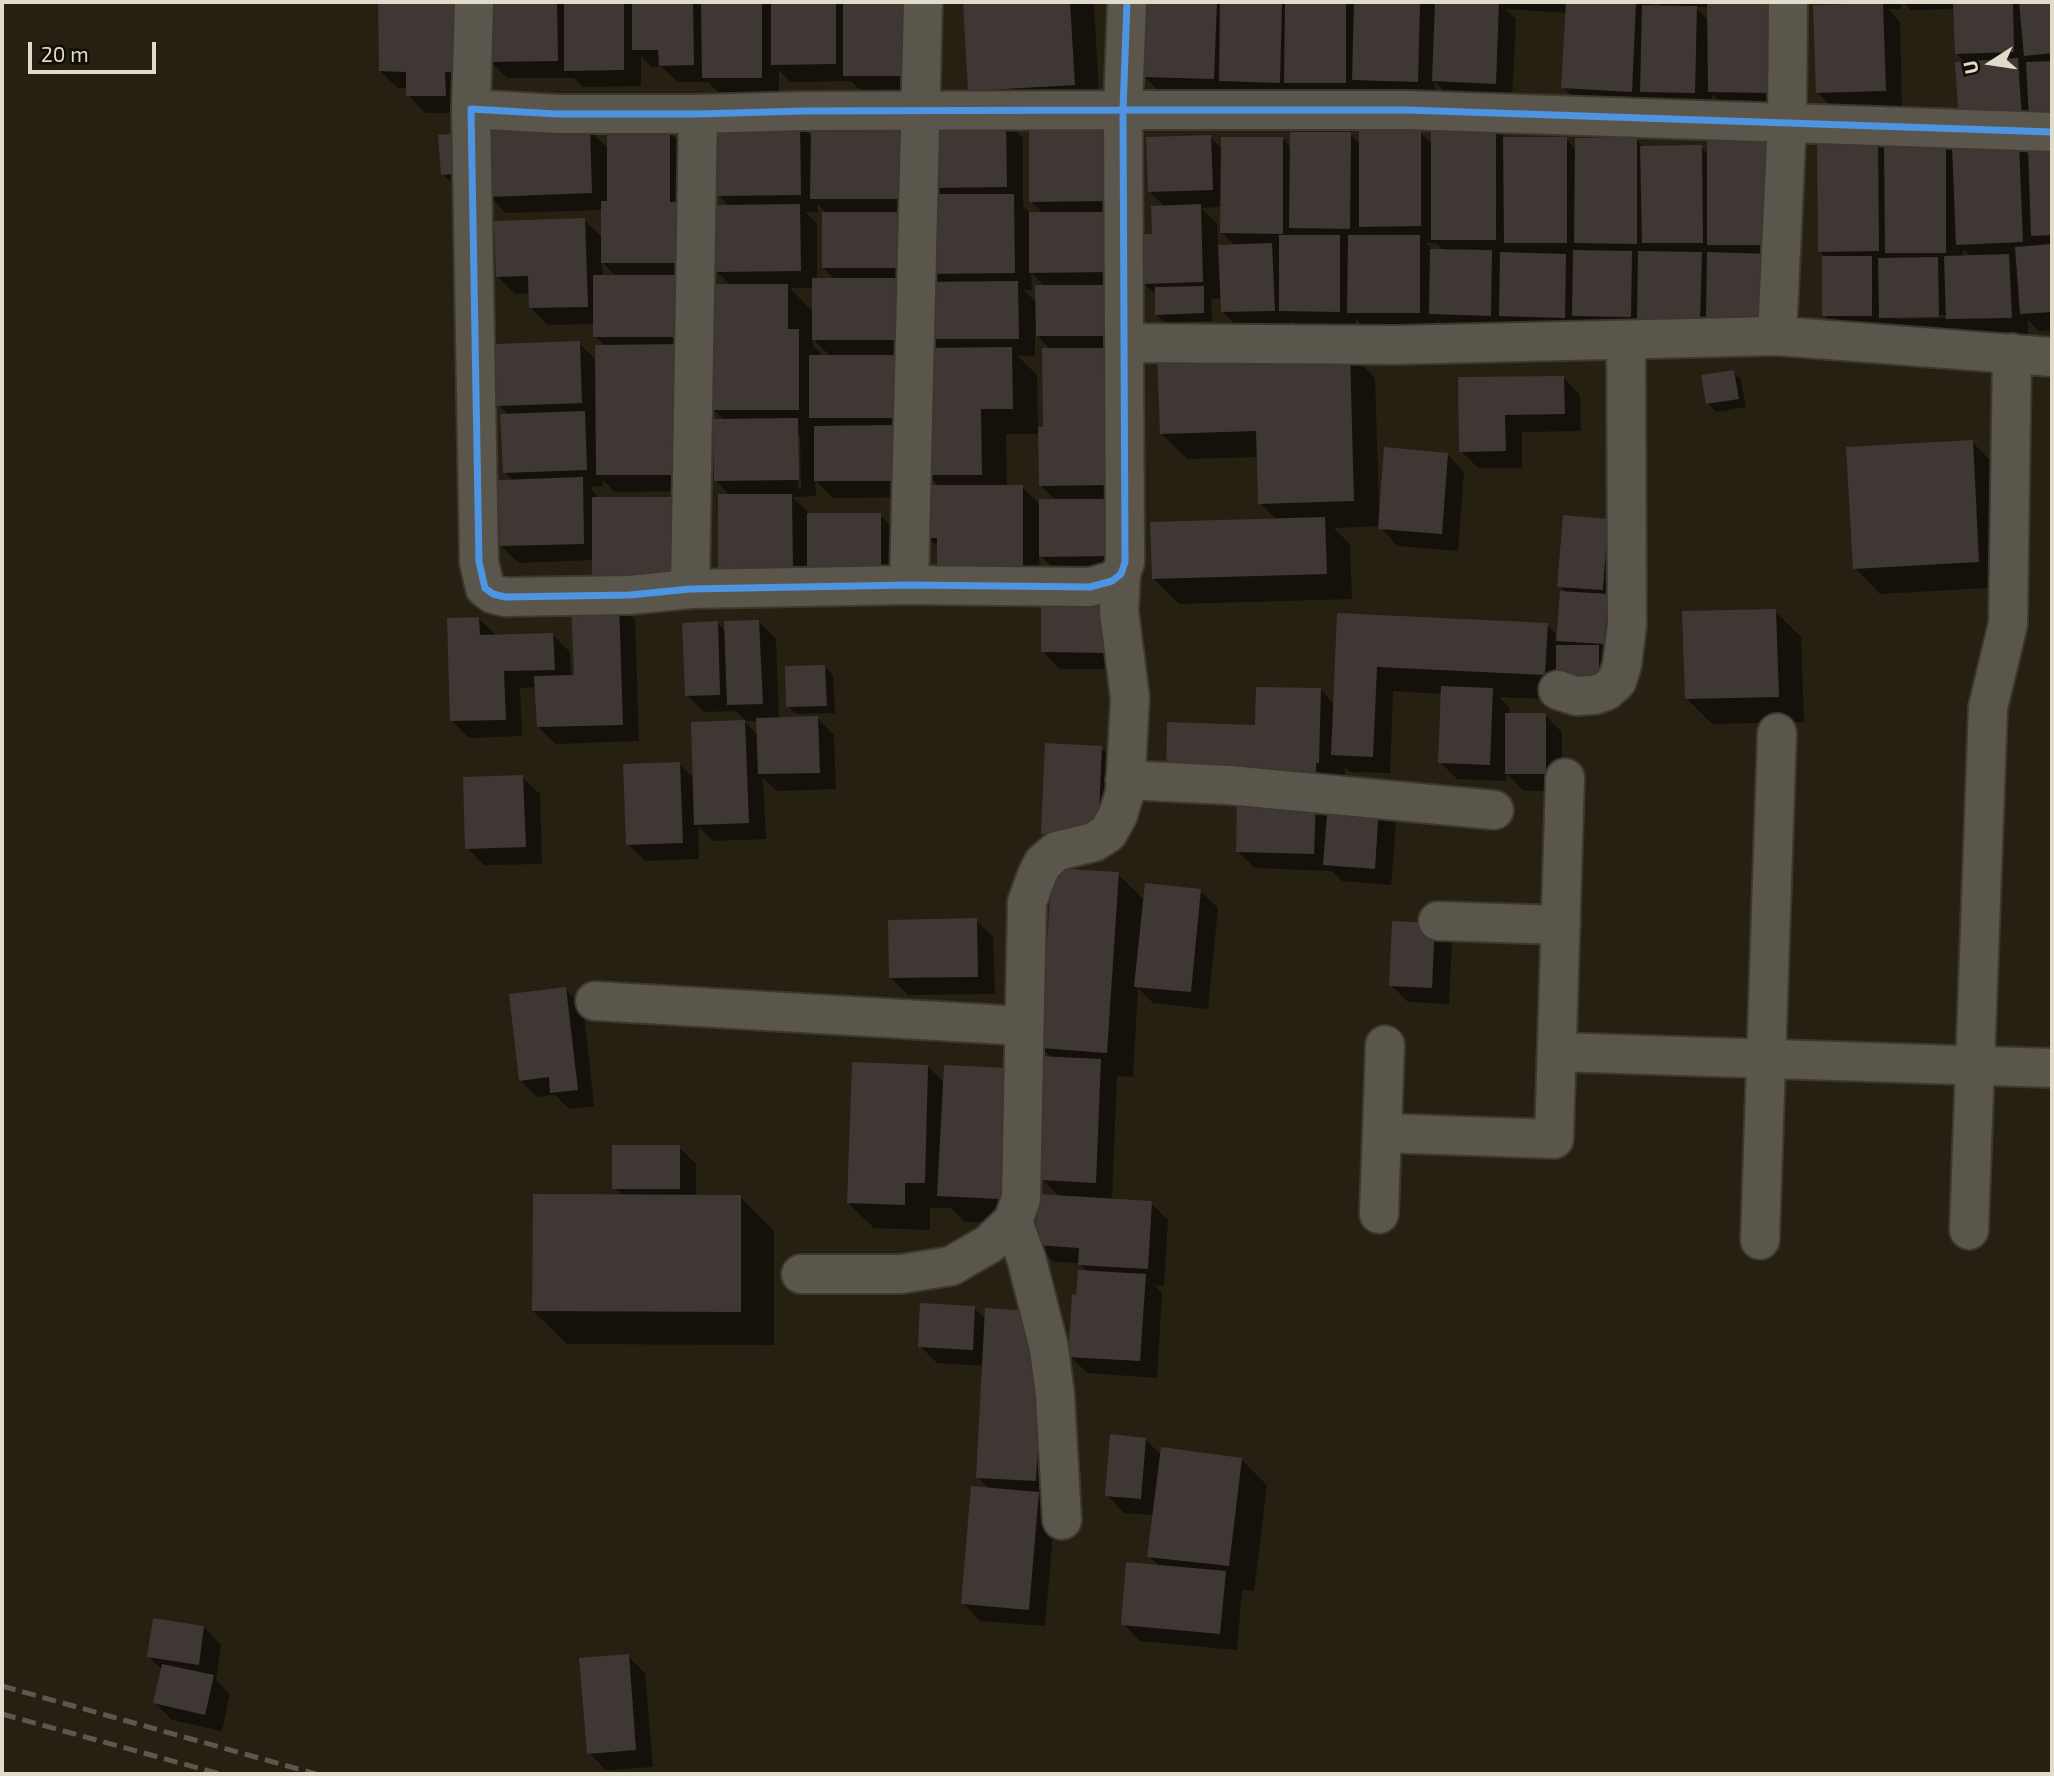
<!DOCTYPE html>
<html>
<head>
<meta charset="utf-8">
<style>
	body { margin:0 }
	#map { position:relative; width:2054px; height:1776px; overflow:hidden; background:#252011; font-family:"Exo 2",sans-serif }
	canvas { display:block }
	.frame { position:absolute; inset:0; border:4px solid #e1dbcc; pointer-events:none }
	.north { position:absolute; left:1956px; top:28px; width:70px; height:70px; -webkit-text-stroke:5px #120e04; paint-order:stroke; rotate:258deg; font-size:19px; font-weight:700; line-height:28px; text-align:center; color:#e1dbcc }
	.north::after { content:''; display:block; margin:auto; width:24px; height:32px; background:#e1dbcc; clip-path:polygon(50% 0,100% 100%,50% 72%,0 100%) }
	.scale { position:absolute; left:28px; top:42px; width:128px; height:32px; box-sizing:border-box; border:4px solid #e1dbcc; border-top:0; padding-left:9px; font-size:21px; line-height:24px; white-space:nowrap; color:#e1dbcc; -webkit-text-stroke:5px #120e04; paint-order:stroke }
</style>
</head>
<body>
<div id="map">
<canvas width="2054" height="1776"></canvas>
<div class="frame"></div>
<div class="north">U</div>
<div class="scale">20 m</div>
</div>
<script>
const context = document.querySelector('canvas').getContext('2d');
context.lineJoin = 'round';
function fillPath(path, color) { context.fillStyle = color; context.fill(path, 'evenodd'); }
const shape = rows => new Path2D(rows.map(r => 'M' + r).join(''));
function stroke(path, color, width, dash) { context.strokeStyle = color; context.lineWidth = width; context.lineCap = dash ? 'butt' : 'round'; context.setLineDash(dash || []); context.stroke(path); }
const shadow = shape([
	[380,2,471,2,462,113,425,113,408,95,408,88,398,88,380,71],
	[489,2,907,2,921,92,862,92,851,81,790,82,779,70,779,94,721,95,708,82,678,82,662,67,651,67,641,56,641,86,583,87,574,78,507,78,490,61],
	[965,2,1091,2,1094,5,1100,111,995,116,969,90],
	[1147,2,1432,2,1437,6,1437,2,1653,2,1653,7,1662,7,1656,2,1783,2,1787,109,1727,109,1712,94,1712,109,1659,108,1649,98,1648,108,1580,104,1563,87,1567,13,1506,9,1516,19,1512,100,1451,98,1435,82,1434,99,1371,97,1363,88,1363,100,1161,93,1144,76],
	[1695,7,1709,7,1709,21],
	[1831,2,1901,2,1901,9,1888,9,1900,22,1902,108,1835,110,1817,92,1835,6],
	[1903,2,1958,2,1959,6,1966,6,1962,2,2052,2,2052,134,2039,137,1956,53,1955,9,1911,10],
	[1109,119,1128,573,1058,573,1039,554,1040,584,939,548,928,537,940,487,928,475,936,349,925,339,928,187,1005,121,1023,138,1023,206,1030,213,1044,214,1031,201],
	[1031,273,1045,286,1037,303,1024,290,1032,290],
	[1035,333,1051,350,1044,428,1038,429,1037,375,1018,356,1035,356],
	[1006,434,1040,434,1040,485,1056,500,1041,506,1022,487,1007,487],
	[799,124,812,137,899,133,917,150,918,356,894,356,912,374,913,497,833,498,815,480,816,496,792,497,809,513,880,515,897,532,898,589,809,588,716,480,724,420,714,410,732,286,717,272,730,207,719,195],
	[817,204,827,213,823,268,836,280,817,280,817,223,805,212,818,212],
	[790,288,813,288,813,312],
	[813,339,831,357,824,357,813,346],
	[797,435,800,435,801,489,798,489],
	[1496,129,1506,139,1566,139,1576,150,1637,140,1644,148,1701,147,1708,154,1775,143,1787,338,1448,331,1437,320,1437,329,1366,329,1356,319,1356,328,1298,328,1291,321,1291,327,1240,329,1222,311,1222,299,1211,299,1212,321,1165,323,1157,315,1157,296,1144,283,1154,236,1165,207,1149,191,1210,137,1222,149,1283,139,1291,148,1350,134,1360,144,1420,133,1433,145],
	[1222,207,1222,233,1236,246,1218,247,1217,223,1201,208],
	[1426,243,1436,243,1444,251,1433,251],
	[589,130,609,149,669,132,686,150,696,491,615,492,603,480,603,486,590,487,599,499,698,591,611,592,594,574,594,560,519,563,501,546,514,481,504,472,510,416,499,405,579,343,597,361,605,346,595,336,595,324,548,325,531,308,531,293,515,294,498,277,584,220,603,238,602,210,506,213,489,196],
	[602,262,617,277,603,277],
	[440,136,476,180,451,182,442,174],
	[1877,140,1886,149,1945,143,1954,153,2018,144,2030,157,2052,149,2052,330,2039,331,2028,320,2028,334,1965,336,1956,326,1956,333,1898,334,1888,324,1888,332,1841,332,1824,315,1824,256,1820,251],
	[1963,249,1971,257,1963,257],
	[1948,315,1948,318,1895,319,1895,316],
	[1349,352,1375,378,1379,509,1447,454,1464,472,1458,551,1397,546,1380,526,1334,528,1350,544,1352,599,1179,604,1153,578,1277,520,1260,503,1258,457,1187,459,1161,433],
	[1733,371,1741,380,1746,407,1716,412,1708,403],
	[1563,377,1580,395,1581,431,1522,432,1522,468,1478,468,1461,451,1459,379],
	[1972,442,1998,468,2004,587,1880,594,1855,568],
	[1608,521,1625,538,1606,681,1571,700,1499,697,1509,707,1509,714,1545,715,1562,732,1562,791,1524,791,1507,774,1506,781,1457,779,1440,762,1443,694,1393,691,1390,773,1350,772,1345,767,1344,788,1379,807,1396,824,1391,885,1342,881,1332,871,1255,868,1237,851,1256,727,1321,690,1334,704,1339,614,1547,625,1558,636,1567,593,1559,586],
	[618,603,635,620,639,741,556,744,538,727,537,687,520,688,522,736,469,738,452,721,479,619,497,636,552,634,570,652,571,677,575,677],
	[1775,611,1801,637,1804,722,1712,724,1686,698],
	[1128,619,1127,669,1060,669,1043,652],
	[759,622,776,639,779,719,817,718,834,735,836,789,777,791,763,778,766,839,713,841,698,826,699,859,645,861,628,844,679,763,694,779,745,722,758,735,758,721,746,721,736,711,704,712,687,695,717,623,727,632],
	[825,666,833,675,835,713,796,714,788,706],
	[1101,748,1118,765,1114,854,1060,851,1043,833],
	[522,777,540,794,542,864,484,865,467,848],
	[1118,874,1145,901,1200,891,1218,908,1208,1009,1153,1003,1138,988,1133,1077,1117,1076,1112,1200,1151,1203,1168,1220,1164,1286,1155,1285,1162,1293,1157,1378,1087,1373,1070,1356,1088,1272,1079,1263,1054,1262,1037,1245,1060,1197,1042,1179,1044,1142,1037,1136,1053,1059,1042,1047],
	[976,920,993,937,995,994,908,995,891,978],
	[1434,925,1452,942,1449,1004,1408,1002,1391,985],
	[565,989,583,1006,594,1106,569,1109,555,1095,537,1097,520,1080],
	[928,1066,944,1083,1006,1070,1025,1224,965,1222,951,1208,930,1208,930,1230,874,1228,848,1203],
	[679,1147,696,1164,696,1197,740,1197,774,1231,774,1345,567,1344,533,1311,623,1196,614,1188],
	[974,1308,986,1320,986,1310,1049,1391,1053,1498,1041,1497,1055,1511,1045,1626,980,1621,963,1603,990,1490,978,1477,983,1366,937,1363,920,1346],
	[1145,1439,1161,1455,1241,1459,1267,1485,1254,1591,1242,1590,1237,1650,1140,1641,1123,1624,1160,1567,1149,1556,1154,1515,1124,1513,1107,1495],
	[204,1627,221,1645,216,1680,230,1694,222,1731,172,1720,155,1703,162,1670,149,1657],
	[628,1656,645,1673,653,1767,606,1770,589,1753]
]);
const building = shape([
	[378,2,465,2,466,72,445,72,446,96,406,96,406,72,379,71],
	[488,2,557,2,558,61,488,62],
	[564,2,624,2,624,70,564,71],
	[632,2,693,2,694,65,659,66,658,50,632,50],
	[701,2,762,2,762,78,702,78],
	[771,2,836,2,836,64,771,65],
	[843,2,905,2,905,76,843,76],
	[963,2,1070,2,1075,85,968,91],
	[1145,2,1217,2,1214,79,1142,77],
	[1220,2,1282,2,1280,83,1219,81],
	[1285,2,1346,2,1346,83,1284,83],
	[1354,2,1420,2,1418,82,1352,80],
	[1435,2,1499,2,1496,84,1432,81],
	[1566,2,1636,3,1632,92,1561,88],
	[1707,2,1770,2,1770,93,1708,92],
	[2013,2,2014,52,1955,54,1953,4],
	[2019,2,2052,2,2052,53,2024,56],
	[1883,3,1886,91,1816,93,1813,5],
	[1642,5,1697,6,1695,93,1640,92],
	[2018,58,2022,120,1959,124,1955,62],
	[2052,61,2052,117,2029,118,2026,62],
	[1029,118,1110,118,1110,201,1029,202],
	[1006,119,1007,187,926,188,925,120],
	[800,122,801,195,717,196,716,124],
	[1431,127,1496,127,1496,240,1431,240],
	[590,128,592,193,487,197,485,131],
	[607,130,670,131,670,202,680,202,680,263,601,263,601,201,607,201],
	[900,131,900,199,810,199,811,132],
	[1359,131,1421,131,1421,226,1359,227],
	[1290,132,1351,132,1350,229,1289,228],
	[466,133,468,173,441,175,438,135],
	[1211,135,1213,190,1148,192,1146,137],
	[1221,137,1283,137,1283,234,1220,233],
	[1503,137,1567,137,1567,243,1504,243],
	[1575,138,1637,138,1637,244,1574,243],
	[1817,138,1878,138,1879,251,1818,252],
	[1707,141,1776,141,1775,245,1707,245],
	[1946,141,1946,253,1885,253,1884,142],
	[2019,143,2023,242,1956,245,1952,145],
	[1702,145,1703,243,1642,243,1640,146],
	[2052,147,2052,235,2031,236,2028,148],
	[924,194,1014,194,1015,273,925,274],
	[800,204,801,271,716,272,715,205],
	[1201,204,1203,282,1142,284,1141,234,1152,234,1151,206],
	[822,212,900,212,901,268,822,268],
	[1029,212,1112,212,1112,272,1029,273],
	[585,218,588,307,529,308,528,276,496,277,494,221],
	[1279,235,1340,235,1340,312,1279,311],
	[1348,235,1420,235,1420,313,1347,313],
	[1272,243,1275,311,1221,312,1218,245],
	[2052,244,2052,312,2020,314,2015,247],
	[1430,249,1492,250,1491,316,1429,314],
	[1573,250,1632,251,1631,317,1572,316],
	[1638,251,1702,252,1700,321,1637,320],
	[1500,252,1566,254,1565,318,1499,316],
	[1707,252,1772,254,1770,322,1706,320],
	[2009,254,2012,318,1946,319,1944,256],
	[1822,256,1872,256,1872,316,1822,316],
	[1938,257,1939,317,1879,318,1878,258],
	[593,275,680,275,680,337,593,337],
	[812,278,901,278,901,340,812,340],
	[1018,281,1019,339,924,339,923,282],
	[710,284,788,284,788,329,799,329,799,410,712,410],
	[1035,285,1121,285,1121,336,1036,336],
	[1204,286,1204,313,1155,315,1155,287],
	[580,341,582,403,497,406,495,344],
	[684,344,680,475,596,475,595,345],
	[1012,347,1013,409,981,409,982,475,926,475,925,348],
	[1042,348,1116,348,1112,485,1039,486,1038,427,1043,427],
	[1350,350,1354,501,1258,504,1256,431,1160,434,1157,356],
	[809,355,895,355,896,418,809,418],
	[1734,370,1739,399,1706,404,1701,375],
	[1564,376,1565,414,1505,415,1506,451,1459,452,1458,377],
	[585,411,587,470,503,473,500,414],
	[798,418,799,480,714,481,713,419],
	[897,425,897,481,814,481,814,426],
	[1973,440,1979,562,1853,569,1846,447],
	[1384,447,1448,453,1442,534,1378,529],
	[583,477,584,544,500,546,498,480],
	[926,485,1023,485,1023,567,937,568,937,538,926,538],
	[718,494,792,494,793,572,718,572],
	[592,497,681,497,681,575,592,575],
	[1039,499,1111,499,1111,556,1039,557],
	[807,513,881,513,881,572,807,572],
	[1563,515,1608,519,1603,590,1557,587],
	[1325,517,1327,574,1152,579,1150,522],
	[1560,591,1608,594,1604,644,1556,641],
	[1041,599,1111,600,1111,653,1041,652],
	[619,601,623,725,537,727,534,676,574,675,571,602],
	[1776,609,1779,697,1685,699,1682,611],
	[1337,613,1548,623,1545,675,1377,667,1373,757,1331,755],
	[479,617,480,635,553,633,555,670,504,671,506,720,450,721,447,618],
	[759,620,763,704,727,705,724,621],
	[718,621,720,695,685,696,682,623],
	[1556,645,1599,645,1599,683,1556,682],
	[825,665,827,706,786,707,785,666],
	[1441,686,1493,688,1490,765,1438,763],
	[1256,687,1321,688,1319,763,1316,763,1316,781,1166,777,1167,722,1255,725],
	[1505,713,1546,713,1546,774,1505,774],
	[818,716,820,773,758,774,756,718],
	[745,720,749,823,694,825,691,722],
	[1045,743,1102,746,1098,837,1041,834],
	[680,762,683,843,626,845,623,764],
	[523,775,526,847,465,849,463,777],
	[1237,797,1316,799,1314,854,1236,852],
	[1328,802,1379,805,1375,869,1323,865],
	[1052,868,1119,872,1107,1053,1040,1048],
	[1145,883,1201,889,1191,992,1134,987],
	[977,918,978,977,889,978,888,920],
	[1392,921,1435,923,1432,988,1389,986],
	[566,987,578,1090,550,1093,549,1077,519,1081,509,994],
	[1039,1056,1101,1059,1096,1183,1041,1180,1042,1137,1036,1137],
	[852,1062,928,1065,925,1183,905,1183,905,1205,847,1203],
	[944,1065,1007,1068,1000,1199,937,1196],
	[612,1145,680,1145,680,1189,612,1189],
	[533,1194,741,1195,741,1312,532,1311],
	[1038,1194,1152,1201,1148,1269,1078,1265,1079,1248,1035,1245],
	[1078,1270,1146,1274,1140,1361,1068,1357,1072,1294,1076,1295],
	[920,1303,975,1306,973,1350,918,1347],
	[985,1308,1035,1311,1032,1380,1041,1380,1036,1481,976,1478],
	[1110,1434,1146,1438,1141,1499,1105,1496],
	[1161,1447,1242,1458,1229,1566,1147,1557],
	[971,1486,1039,1492,1029,1610,961,1604],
	[1126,1562,1226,1571,1220,1634,1121,1625],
	[153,1618,204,1626,199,1665,147,1657],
	[629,1654,636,1750,587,1754,579,1658],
	[162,1664,214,1675,205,1715,153,1703]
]);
const minor = shape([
	[1127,2,1123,110,1125,562,1121,574,1112,581,1090,587,909,585,690,589,630,595,505,597,493,594,485,588,479,562,471,109,557,114,698,114,803,111,1123,110,1407,110,2052,132],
	[471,109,474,2],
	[1777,336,1787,122,1788,2],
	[1125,343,1395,345,1777,336,2052,357],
	[909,585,923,2],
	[690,589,698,114],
	[1558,690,1576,696,1594,695,1606,691,1617,681,1622,665,1627,625,1626,340],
	[1125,780,1228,785,1494,810],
	[1438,921,1561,925],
	[595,1001,1024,1026],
	[1557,1052,2052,1068],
	[1382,1133,1554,1139,1565,778],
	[1379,1214,1385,1045],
	[1013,1221,1027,1261,1049,1348,1055,1395,1062,1520],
	[1969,1230,1988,707,2008,624,2012,353],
	[1760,1240,1777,733],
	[801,1274,901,1274,951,1266,989,1244,1013,1221,1021,1199,1027,902,1037,875,1043,863,1057,851,1094,842,1108,833,1118,815,1125,792,1130,698,1119,611,1121,574]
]);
const rail = shape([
	[2,1686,316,1774],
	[2,1714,220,1774]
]);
const cycleway = shape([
	[1127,2,1123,110,1125,562,1121,574,1112,581,1090,587,909,585,690,589,630,595,505,597,493,594,485,588,479,562,471,109,557,114,698,114,803,111,1123,110,1407,110,2052,132]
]);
fillPath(shadow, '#0007');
fillPath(building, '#3f3734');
stroke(minor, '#3c382f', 42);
stroke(minor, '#5a564b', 38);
stroke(rail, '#5c584e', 5, [14, 7]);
stroke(cycleway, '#4d94e3', 7);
</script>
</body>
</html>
